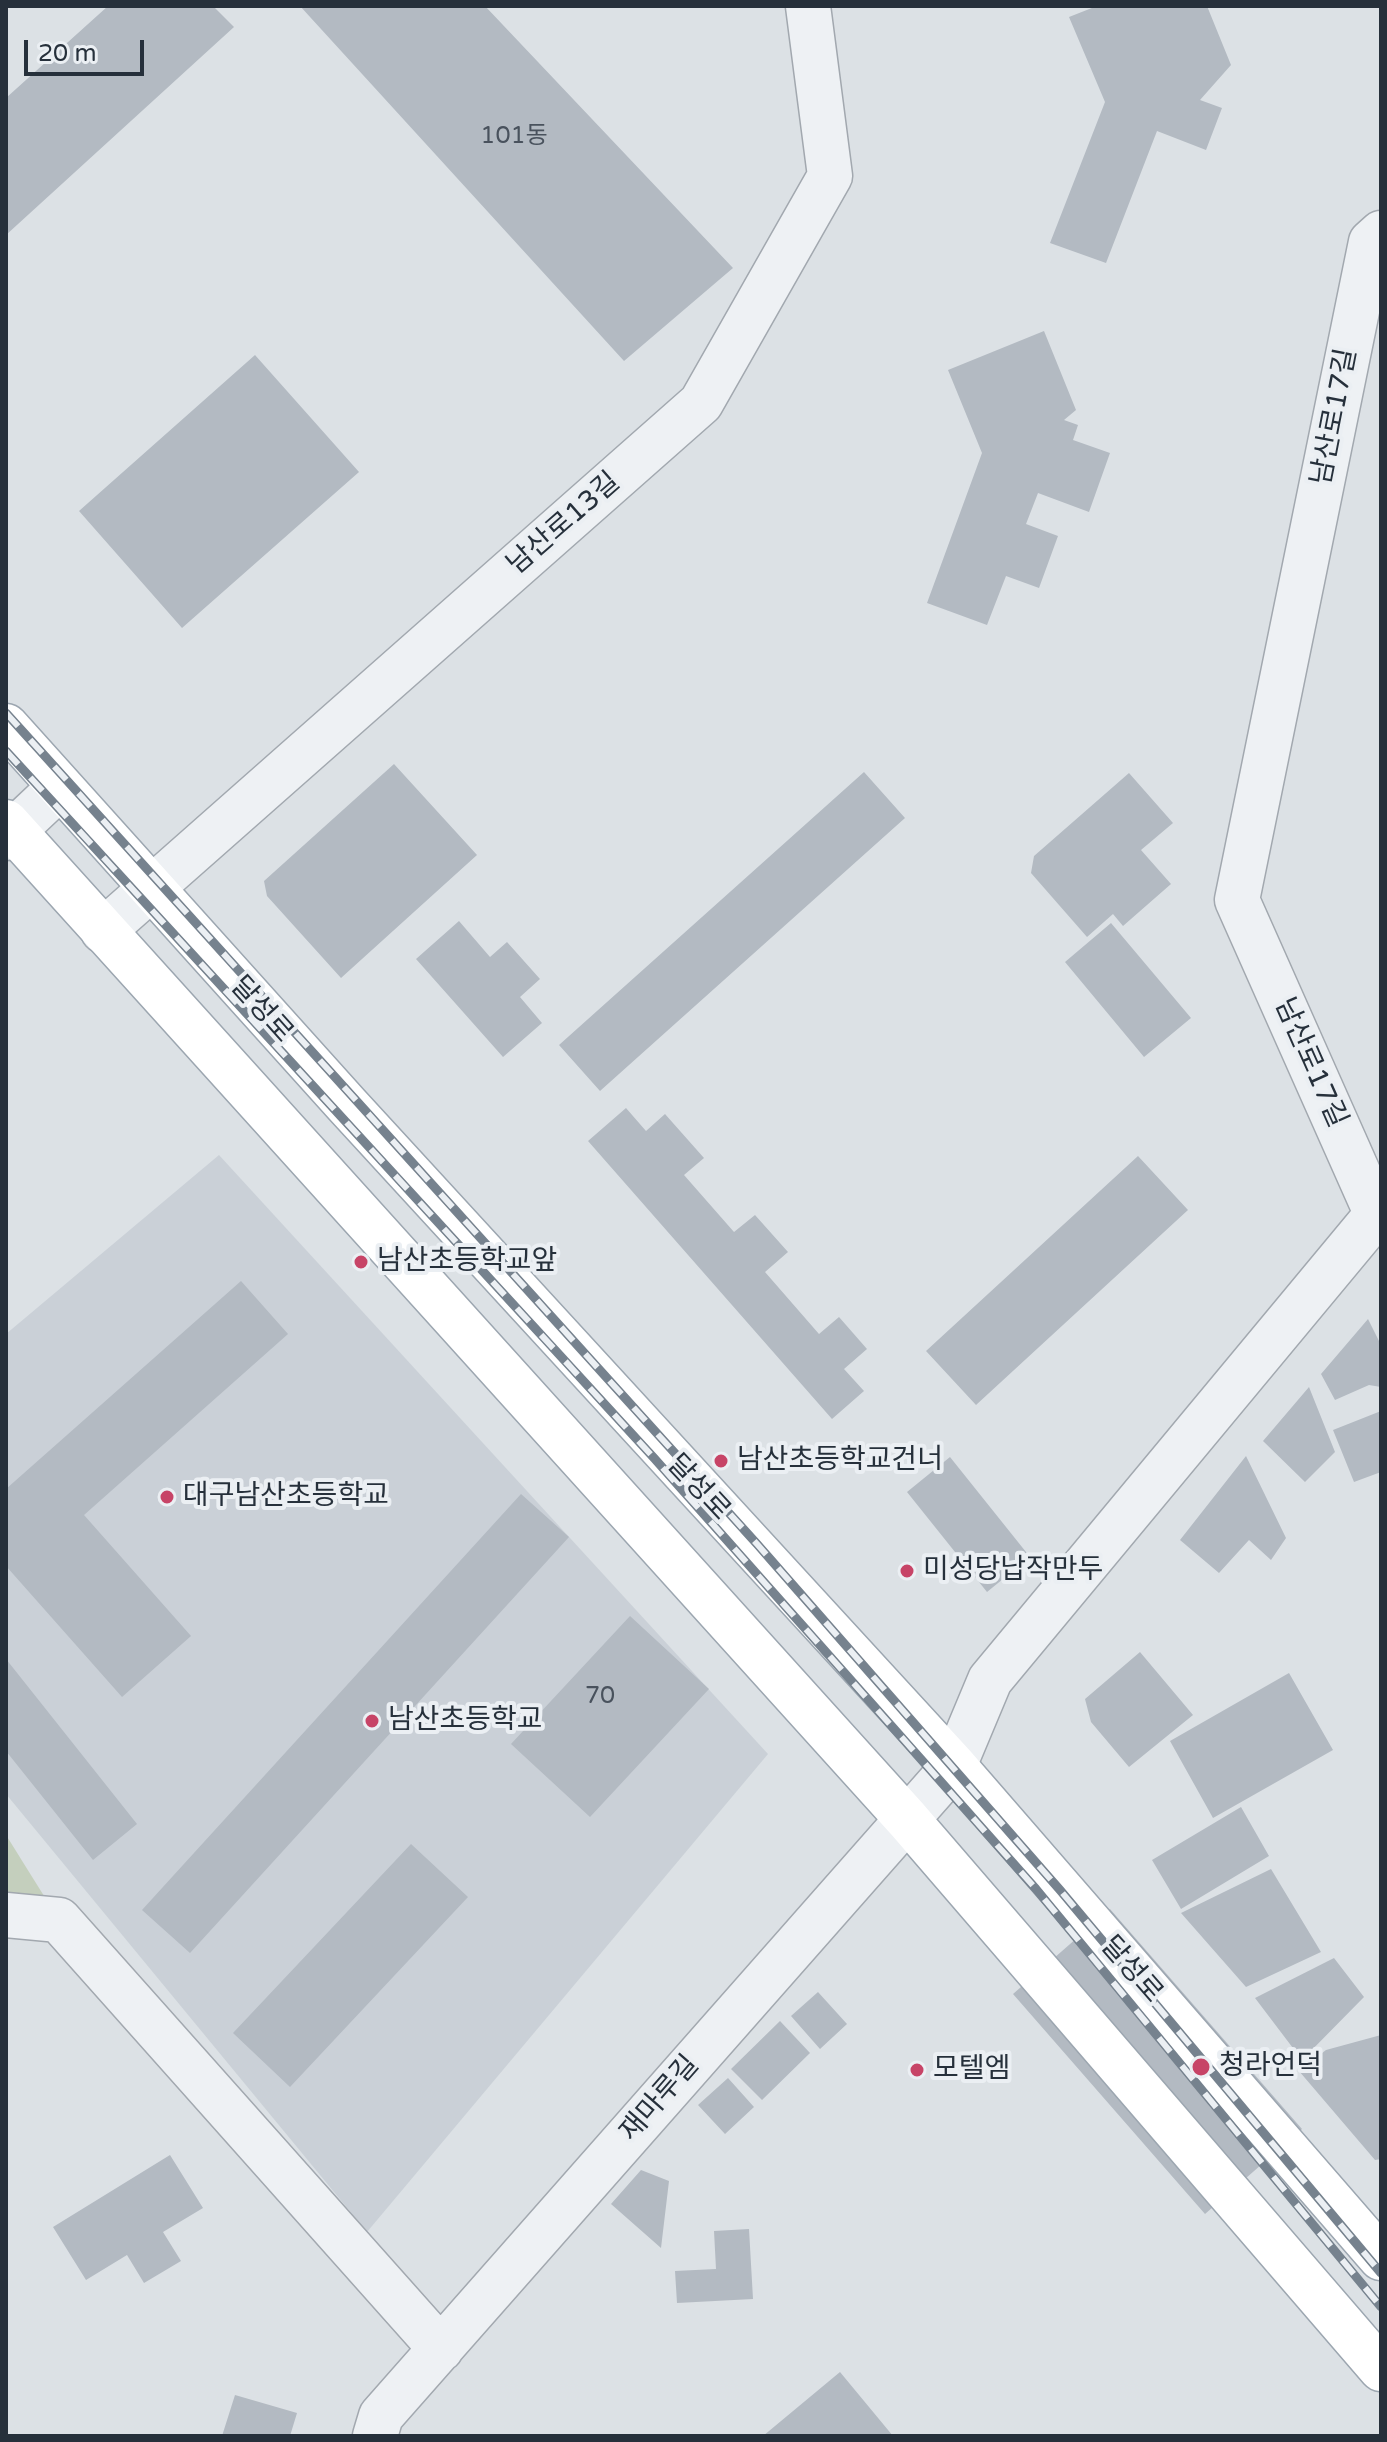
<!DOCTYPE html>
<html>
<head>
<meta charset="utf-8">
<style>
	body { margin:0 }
	#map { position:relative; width:1387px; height:2442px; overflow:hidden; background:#dce1e5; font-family:"Varela Round",sans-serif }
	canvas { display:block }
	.frame { position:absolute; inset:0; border:8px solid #26303b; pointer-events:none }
	.scale { position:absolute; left:24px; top:40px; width:120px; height:36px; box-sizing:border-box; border:4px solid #26303b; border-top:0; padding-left:10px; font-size:24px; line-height:28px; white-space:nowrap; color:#26303b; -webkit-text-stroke:6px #ebeff3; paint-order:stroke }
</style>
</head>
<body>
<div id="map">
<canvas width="1387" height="2442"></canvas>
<div class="frame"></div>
<div class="scale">20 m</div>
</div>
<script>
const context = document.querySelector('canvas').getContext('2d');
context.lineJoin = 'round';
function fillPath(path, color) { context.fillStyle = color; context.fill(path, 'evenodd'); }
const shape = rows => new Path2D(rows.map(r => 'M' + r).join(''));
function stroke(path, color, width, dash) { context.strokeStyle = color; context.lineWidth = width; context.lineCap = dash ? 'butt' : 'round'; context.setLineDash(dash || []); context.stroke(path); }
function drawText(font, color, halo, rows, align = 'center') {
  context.font = font + ' "Varela Round","Noto Sans KR",sans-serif'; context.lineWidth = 8; context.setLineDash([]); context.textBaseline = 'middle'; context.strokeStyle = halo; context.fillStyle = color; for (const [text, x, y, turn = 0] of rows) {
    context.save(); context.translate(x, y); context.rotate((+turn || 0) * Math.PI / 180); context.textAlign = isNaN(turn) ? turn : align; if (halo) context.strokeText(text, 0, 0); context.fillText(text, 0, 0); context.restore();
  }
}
const built = shape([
	[219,1155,768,1754,367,2232,6,1794,6,1334]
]);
const green = shape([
	[6,1835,59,1920,6,1915]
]);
const building = shape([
	[108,6,213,6,234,27,6,235,6,98],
	[300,6,485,6,733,268,624,361],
	[1097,6,1207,6,1231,65,1200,100,1222,108,1206,150,1157,131,1106,263,1050,243,1105,102,1069,17],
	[1044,331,1076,410,1064,420,1078,425,1073,440,1110,453,1089,512,1038,493,1026,524,1058,536,1039,588,1006,576,987,625,927,603,982,453,948,370],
	[255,355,359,472,182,628,79,511],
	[394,764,477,855,341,978,267,896,264,881],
	[864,772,905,818,600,1091,559,1045],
	[1129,773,1173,823,1141,850,1171,884,1123,926,1113,914,1087,937,1031,873,1034,856],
	[459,921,490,957,507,942,540,979,520,997,542,1023,503,1057,416,959],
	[1111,923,1191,1018,1144,1057,1065,962],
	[626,1108,646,1131,665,1114,704,1158,684,1175,734,1232,755,1215,788,1252,765,1272,819,1334,839,1317,867,1349,844,1369,864,1391,832,1419,588,1141],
	[1138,1156,1188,1210,976,1405,926,1351],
	[241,1281,288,1334,84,1515,191,1636,122,1697,6,1566,6,1489],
	[1368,1319,1381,1345,1381,1387,1369,1385,1335,1400,1321,1374],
	[1309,1387,1335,1452,1305,1482,1263,1441],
	[1381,1411,1381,1472,1354,1482,1333,1430],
	[1246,1456,1286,1538,1271,1560,1249,1540,1219,1573,1180,1540],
	[950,1457,1030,1557,987,1592,907,1492],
	[521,1494,569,1537,190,1953,142,1910],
	[630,1616,709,1689,590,1817,511,1744],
	[1140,1652,1193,1715,1129,1767,1091,1722,1085,1699],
	[6,1659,137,1824,93,1860,6,1751],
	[1289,1673,1333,1750,1213,1818,1170,1741],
	[1241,1807,1269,1856,1181,1909,1152,1860],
	[411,1844,468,1897,290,2087,233,2033],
	[1271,1869,1321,1952,1246,1987,1181,1913],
	[1110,1909,1302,2129,1205,2214,1013,1994],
	[1334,1958,1364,1997,1302,2060,1255,1998],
	[818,1992,847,2024,820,2049,791,2016],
	[780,2021,810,2053,762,2100,731,2069],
	[1381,2035,1381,2159,1375,2160,1299,2071,1326,2050],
	[728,2078,754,2107,725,2134,698,2105],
	[170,2155,203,2208,163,2232,181,2261,144,2283,127,2255,86,2280,53,2227],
	[641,2170,669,2181,661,2248,611,2204],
	[749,2229,753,2299,677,2303,675,2271,716,2269,714,2231],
	[840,2372,893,2436,763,2436],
	[235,2395,297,2413,290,2436,222,2436]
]);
const minor = shape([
	[1381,233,1371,242,1237,900,1381,1224],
	[6,838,60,787],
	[103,931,701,403,830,176,808,6],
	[6,1915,59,1920,441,2349],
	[375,2436,381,2416,954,1766,990,1680,1377,1214]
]);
const major = shape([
	[6,726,347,1105,954,1766,1381,2258],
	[6,822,907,1819,1381,2369]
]);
const rail = shape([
	[6,713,757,1544,1060,1890,1381,2273],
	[6,751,654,1458,1036,1889,1381,2307]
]);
const markers = [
	[361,1262,8,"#c74467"],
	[721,1461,8,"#c74467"],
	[167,1497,8,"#c74467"],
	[907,1571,8,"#c74467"],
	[372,1721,8,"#c74467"],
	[1201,2067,10,"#c74467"],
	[917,2070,8,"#c74467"]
];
const numberNames = [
	["101동",514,137],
	["70",600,1697]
];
const streetNames = [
	["남산로17길",1335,417,-79],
	["남산로13길",564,524,-41],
	["달성로",261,1010,48],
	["남산로17길",1310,1063,66],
	["달성로",698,1488,47],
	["달성로",1131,1970,49],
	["재마루길",660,2099,-49]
];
const poiNames = [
	["남산초등학교앞",377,1262],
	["남산초등학교건너",737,1461],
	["대구남산초등학교",183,1497],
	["미성당납작만두",923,1571],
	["남산초등학교",388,1721],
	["청라언덕",1219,2067],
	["모텔엠",933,2070]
];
fillPath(built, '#cad0d7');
fillPath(green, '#c4cfbd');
fillPath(building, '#b3bac2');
stroke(minor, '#a2a8af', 47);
stroke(major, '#9ca6b0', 47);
stroke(minor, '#eef1f4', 44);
stroke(major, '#fff', 44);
stroke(rail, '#76828e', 9);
stroke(rail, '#ebeff3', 6, [18]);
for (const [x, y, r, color] of markers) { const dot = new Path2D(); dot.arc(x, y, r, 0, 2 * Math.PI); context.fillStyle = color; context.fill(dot); stroke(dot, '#ebeff3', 3); }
drawText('24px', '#49525d', null, numberNames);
drawText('28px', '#26303b', '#ebeff3', streetNames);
drawText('28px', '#26303b', '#ebeff3', poiNames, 'left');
</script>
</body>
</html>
